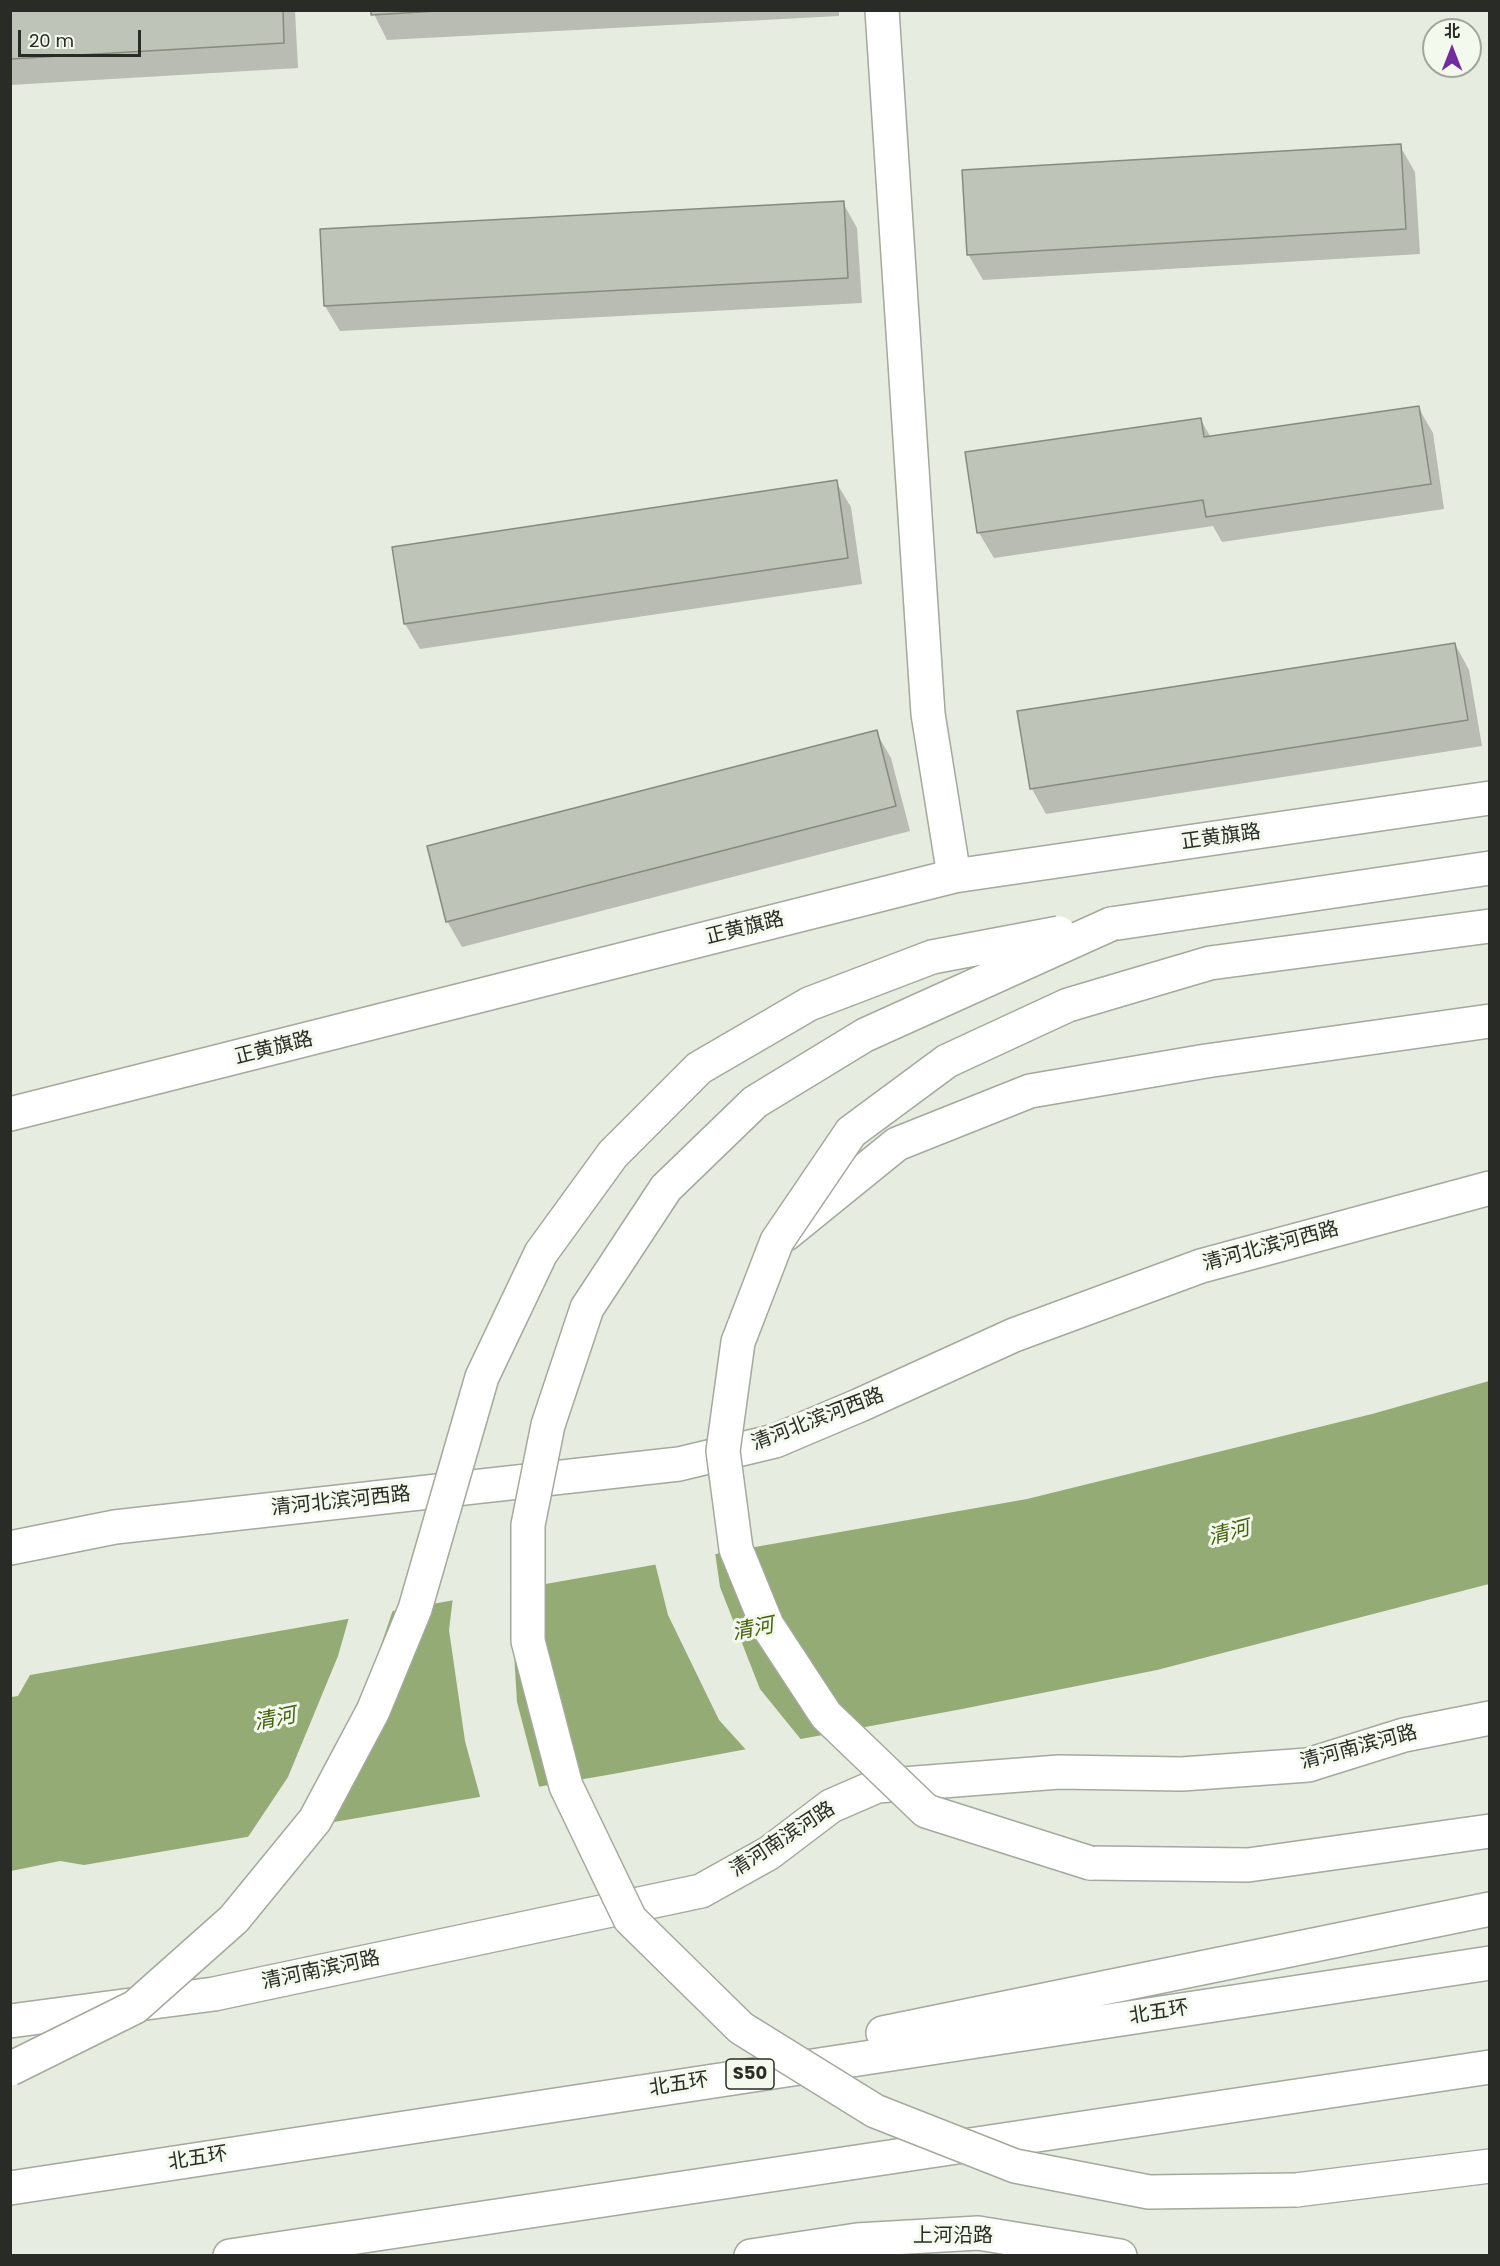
<!DOCTYPE html>
<html>
<head>
<meta charset="utf-8">
<style>
	body { margin:0 }
	#map { position:relative; width:1500px; height:2266px; overflow:hidden; background:#e6ecdf; font-family:Poppins,"Noto Sans SC",sans-serif }
	canvas { display:block }
	.frame { position:absolute; inset:0; border:12px solid #292b26; pointer-events:none }
	.north { position:absolute; left:1422px; top:18px; width:60px; height:60px; box-sizing:border-box; background:#f3f9ec; border:2px solid #a2a79d; border-radius:50%; rotate:0deg; font-size:16px; font-weight:700; line-height:24px; text-align:center; color:#292b26 }
	.north::after { content:''; display:block; margin:auto; width:21px; height:27px; background:#702ca0; clip-path:polygon(50% 0,100% 100%,50% 72%,0 100%) }
	.scale { position:absolute; left:18px; top:30px; width:123px; height:27px; box-sizing:border-box; border:3px solid #292b26; border-top:0; padding-left:8px; font-size:18px; line-height:21px; white-space:nowrap; color:#292b26; -webkit-text-stroke:4px #f3f9ec; paint-order:stroke }
</style>
</head>
<body>
<div id="map">
<canvas width="1500" height="2266"></canvas>
<div class="frame"></div>
<div class="north">北</div>
<div class="scale">20 m</div>
</div>
<script>
const context = document.querySelector('canvas').getContext('2d');
context.lineJoin = 'round';
function fillPath(path, color) { context.fillStyle = color; context.fill(path, 'evenodd'); }
const shape = rows => new Path2D(rows.map(r => 'M' + r).join(''));
function stroke(path, color, width, dash) { context.strokeStyle = color; context.lineWidth = width; context.lineCap = dash ? 'butt' : 'round'; context.setLineDash(dash || []); context.stroke(path); }
function drawText(font, color, halo, rows, align = 'center') {
  context.font = font + ' Poppins,"Noto Sans SC",sans-serif'; context.lineWidth = 6; context.setLineDash([]); context.textBaseline = 'middle'; context.strokeStyle = halo; context.fillStyle = color; for (const [text, x, y, turn = 0] of rows) {
    context.save(); context.translate(x, y); context.rotate((+turn || 0) * Math.PI / 180); context.textAlign = isNaN(turn) ? turn : align; if (halo) context.strokeText(text, 0, 0); context.fillText(text, 0, 0); context.restore();
  }
}
const water = shape([
	[1489,1381,1489,1584,1157,1670,962,1709,613,1774,84,1865,60,1861,11,1871,11,1697,18,1696,30,1675,1027,1499,1372,1414]
]);
const pier = shape([
	[715,1552,720,1587,760,1689,803,1742,748,1752,719,1720,668,1615,655,1563],
	[510,1587,517,1702,540,1790,481,1800,465,1741,449,1630,453,1597],
	[394,1607,369,1680,298,1831,246,1840,288,1777,338,1656,350,1614]
]);
const shadow = shape([
	[10,10,295,10,298,68,10,85],
	[372,10,839,10,839,16,387,40],
	[1400,146,1415,172,1420,254,983,280,968,254],
	[843,203,857,228,862,303,340,331,325,306],
	[1418,407,1433,433,1444,509,1222,542,1213,526,994,558,979,533,1201,420,1211,438],
	[836,482,851,507,862,584,420,649,405,624],
	[1455,644,1469,670,1482,746,1046,814,1032,789,1019,712],
	[876,732,891,758,910,831,462,947,447,921]
]);
const building = shape([
	[10,10,283,10,284,43,10,59,10,10],
	[371,10,454,10,371,15,371,10],
	[1401,144,1406,229,967,255,962,170,1401,144],
	[844,201,848,278,324,306,320,229,844,201],
	[1419,406,1431,484,1206,517,1203,500,977,533,965,452,1201,418,1204,437,1419,406],
	[837,480,848,558,404,624,392,547,837,480],
	[1455,643,1468,720,1030,789,1017,711,1455,643],
	[877,730,896,806,446,922,427,846,877,730]
]);
const minor = shape([
	[882,10,928,714,954,876],
	[10,1114,954,876,1490,798],
	[10,1548,115,1527,679,1464,775,1441,860,1405,1014,1335,1201,1266,1490,1188],
	[10,2021,214,1994,701,1891,769,1853,831,1806,877,1786,1059,1772,1182,1774,1308,1765,1404,1735,1490,1718],
	[751,2256,857,2240,978,2233,1120,2256]
]);
const highway = shape([
	[1111,924,1490,868],
	[786,1234,897,1144,1030,1091,1206,1061,1490,1021],
	[1090,1863,1248,1865,1490,1831],
	[883,2033,1490,1909],
	[10,2188,1490,1963],
	[1296,2190,1490,2166],
	[230,2256,1490,2067]
]);
const highwayBridge = shape([
	[1111,924,865,1035,755,1102,666,1188,587,1308,548,1425,528,1525,528,1641,566,1786,630,1919,741,2028,875,2111,1015,2166,1149,2192,1296,2190],
	[1090,1863,926,1811,826,1715,767,1625,736,1549,723,1451,738,1342,777,1241,851,1132,947,1061,1068,1005,1210,963,1490,926],
	[10,2069,135,2007,234,1919,315,1820,373,1711,415,1609,482,1377,541,1253,613,1154,699,1068,809,1004,932,957,1059,933]
]);
const shields = [
	[750,2074,48]
];
const shieldNames = [
	["S50",750,2074]
];
const streetNames = [
	["正黄旗路",1221,838,-8],
	["正黄旗路",745,929,-14],
	["正黄旗路",274,1049,-14],
	["清河北滨河西路",1271,1247,-15],
	["清河北滨河西路",818,1420,-21],
	["清河北滨河西路",341,1502,-6],
	["清河南滨河路",1359,1748,-15],
	["清河南滨河路",783,1840,-33],
	["清河南滨河路",321,1971,-12],
	["北五环",1159,2013,-9],
	["北五环",679,2085,-9],
	["北五环",198,2159,-9],
	["上河沿路",953,2237]
];
const waterNames = [
	["清河",1229,1534,-14],
	["清河",753,1630,-11],
	["清河",275,1720,-11]
];
fillPath(water, '#94ab75');
fillPath(pier, '#e6ecdf');
fillPath(shadow, '#0003');
fillPath(building, '#bec4b7');
stroke(building, '#868b7f', 1.5);
stroke(minor, '#a3a99c', 36);
stroke(highway, '#a3a99c', 36);
stroke(minor, '#fff', 33);
stroke(highway, '#fff', 33);
stroke(highwayBridge, '#a3a99c', 36, []);
stroke(highwayBridge, '#fff', 33);
for (const [x, y, w] of shields) { const box = new Path2D(); box.roundRect(x - w / 2, y - 15, w, 30, 4.5); context.fillStyle = '#f3f9ec'; context.fill(box); stroke(box, '#292b26', 1.5); }
drawText('bold 18px', '#292b26', null, shieldNames);
drawText('20px', '#292b26', '#f3f9ec', streetNames);
drawText('italic 21px', '#45610e', '#f3f9ec', waterNames);
</script>
</body>
</html>
